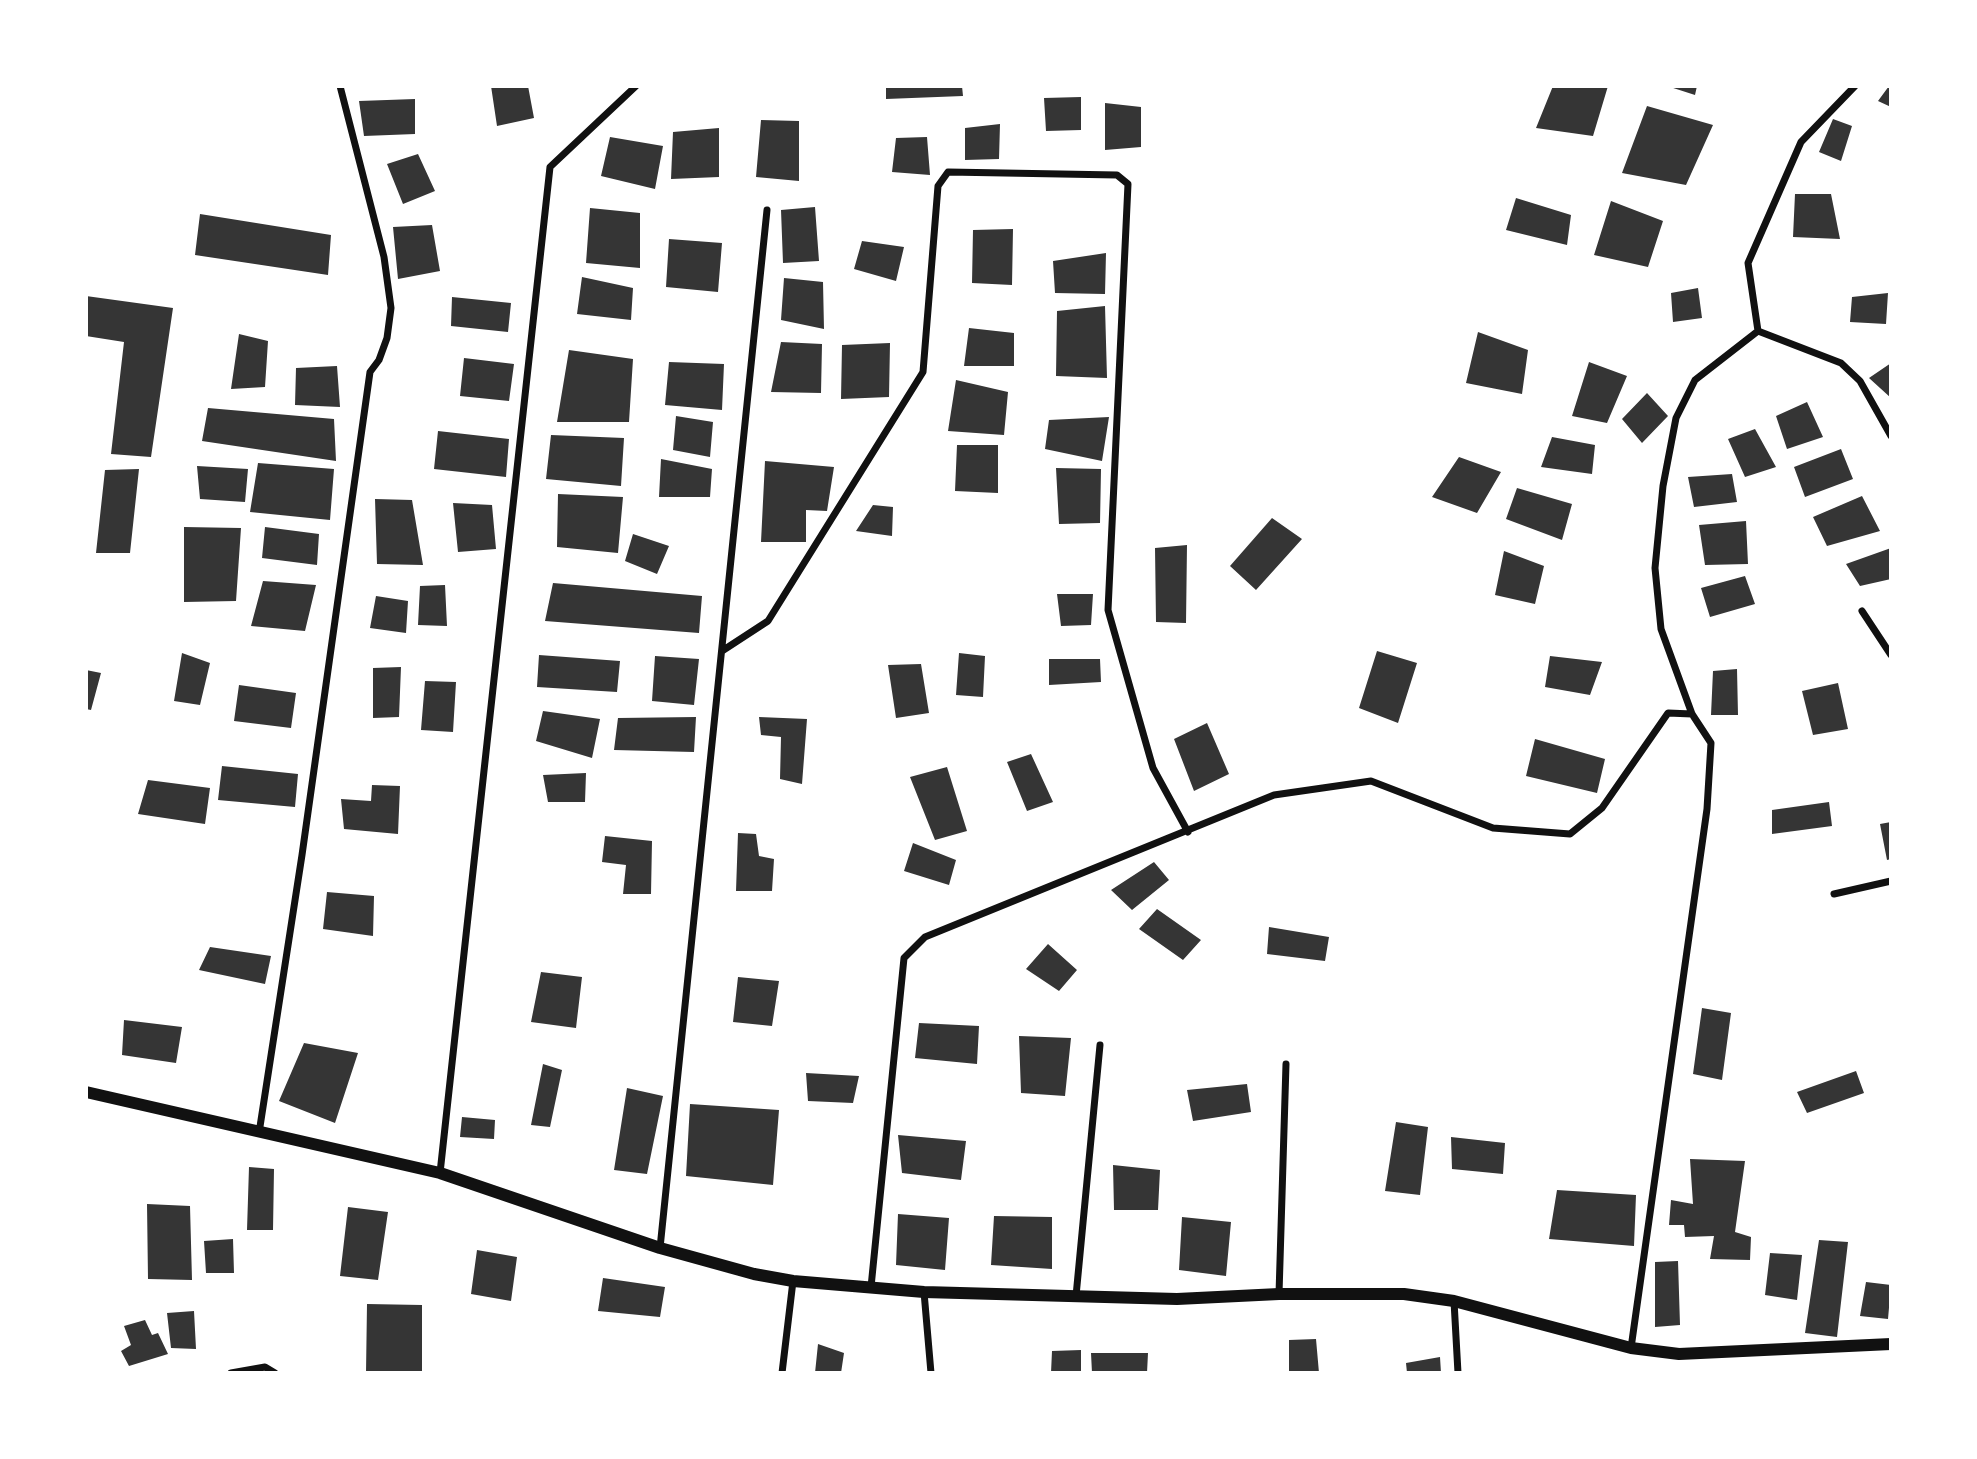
<!DOCTYPE html>
<html>
<head>
<meta charset="utf-8">
<style>
	body { margin:0 }
	#map { position:relative; width:1977px; height:1459px; overflow:hidden; background:#fff; font-family:"DejaVu Sans",sans-serif }
	canvas { display:block }
	.frame { position:absolute; inset:0; border:88px solid #fff; pointer-events:none }
</style>
</head>
<body>
<div id="map">
<canvas width="1977" height="1459"></canvas>
<div class="frame"></div>
</div>
<script>
const context = document.querySelector('canvas').getContext('2d');
context.lineJoin = 'round';
function fillPath(path, color) { context.fillStyle = color; context.fill(path, 'evenodd'); }
const shape = rows => new Path2D(rows.map(r => 'M' + r).join(''));
function stroke(path, color, width, dash) { context.strokeStyle = color; context.lineWidth = width; context.lineCap = dash ? 'butt' : 'round'; context.setLineDash(dash || []); context.stroke(path); }
const building = shape([
	[491,86,528,86,534,118,497,126],
	[886,86,962,86,963,96,886,99],
	[1553,86,1608,86,1593,136,1536,128],
	[1667,86,1697,86,1695,95],
	[1889,86,1891,86,1891,107,1878,101],
	[1081,97,1081,130,1046,131,1044,98],
	[415,99,415,134,364,136,359,101],
	[1105,103,1141,107,1141,147,1105,150],
	[1647,106,1713,125,1686,185,1622,173],
	[1833,119,1852,126,1841,161,1819,152],
	[761,120,799,121,799,181,756,177],
	[1000,124,999,159,965,160,965,128],
	[719,128,719,177,671,179,673,132],
	[610,137,663,146,655,189,601,176],
	[927,137,930,175,892,172,896,138],
	[418,154,435,191,403,204,387,164],
	[1795,194,1831,194,1840,239,1793,237],
	[1516,198,1571,215,1567,245,1506,230],
	[1611,201,1663,221,1648,267,1594,255],
	[815,207,819,261,783,263,781,210],
	[590,208,640,213,640,268,586,263],
	[200,214,331,235,328,275,195,255],
	[432,225,440,271,398,279,393,227],
	[1013,229,1012,285,972,283,973,230],
	[669,239,722,243,718,292,666,287],
	[862,241,904,247,896,281,854,269],
	[1106,253,1105,294,1055,293,1053,261],
	[582,277,633,288,631,320,577,314],
	[784,278,823,282,824,329,781,320],
	[1698,288,1702,318,1673,322,1671,293],
	[1888,293,1886,324,1850,322,1852,297],
	[86,296,173,308,151,457,111,454,124,342,86,336],
	[452,297,511,303,508,332,451,326],
	[1105,306,1107,378,1056,376,1057,311],
	[969,328,1014,333,1014,366,964,366],
	[1478,332,1528,350,1522,394,1466,383],
	[239,334,268,341,265,387,231,389],
	[781,342,822,344,821,393,771,392],
	[890,343,889,397,841,399,842,345],
	[569,350,633,359,629,422,557,422],
	[464,358,514,364,509,401,460,396],
	[669,362,724,364,722,410,665,405],
	[1589,362,1627,376,1607,423,1572,416],
	[1891,363,1891,398,1869,378],
	[337,366,340,407,295,405,296,368],
	[956,380,1008,392,1004,435,948,431],
	[1647,393,1668,416,1642,443,1622,419],
	[1807,402,1823,437,1787,449,1776,416],
	[208,408,334,419,336,461,202,441],
	[676,416,713,422,710,457,673,450],
	[1109,417,1102,461,1045,449,1049,420],
	[1755,429,1776,467,1745,477,1728,439],
	[438,431,509,439,506,477,434,469],
	[551,435,624,438,621,486,546,479],
	[1552,437,1595,445,1592,474,1541,467],
	[957,445,998,445,998,493,955,491],
	[1841,449,1853,479,1805,497,1794,467],
	[1459,457,1501,472,1477,513,1432,497],
	[661,459,712,469,710,497,659,497],
	[765,461,834,467,827,511,806,510,806,542,761,542],
	[258,463,334,469,330,520,250,512],
	[197,466,248,469,245,502,200,499],
	[1056,468,1101,469,1100,523,1059,524],
	[139,469,130,553,96,553,105,470],
	[1732,474,1737,502,1694,507,1688,477],
	[1517,488,1572,504,1562,540,1506,519],
	[558,494,623,497,618,553,557,547],
	[1862,496,1880,531,1827,546,1813,517],
	[375,499,412,500,423,565,377,564],
	[453,503,492,505,496,549,458,552],
	[873,505,893,507,892,536,856,531],
	[1272,518,1302,539,1256,590,1230,566],
	[1746,521,1748,564,1705,565,1699,525],
	[184,527,241,528,236,601,184,602],
	[265,527,319,534,317,565,262,558],
	[633,534,669,546,657,574,625,561],
	[1187,545,1186,623,1156,622,1155,548],
	[1891,548,1891,579,1860,586,1846,564],
	[1504,551,1544,566,1535,604,1495,595],
	[1745,576,1755,604,1710,617,1701,588],
	[263,581,316,585,305,631,251,626],
	[553,583,702,596,699,633,545,621],
	[445,585,447,626,418,625,420,586],
	[1057,594,1093,594,1091,625,1061,626],
	[376,596,408,601,406,633,370,628],
	[1377,651,1417,663,1398,723,1359,708],
	[182,653,210,663,200,705,174,701],
	[959,653,985,656,983,697,956,695],
	[539,655,620,661,617,692,537,687],
	[655,656,699,659,694,705,652,701],
	[1550,656,1602,662,1590,695,1545,687],
	[1049,659,1100,659,1101,682,1049,685],
	[921,664,929,713,896,718,888,665],
	[401,667,399,717,373,718,373,668],
	[1737,669,1738,715,1711,715,1713,671],
	[86,670,101,673,91,710,86,709],
	[425,681,456,682,453,732,421,730],
	[1838,683,1848,729,1813,735,1802,691],
	[239,685,296,693,291,728,234,721],
	[543,711,600,719,592,758,536,741],
	[696,717,694,752,614,750,618,718],
	[759,717,807,719,802,784,780,779,781,737,761,735],
	[1207,723,1229,774,1194,791,1174,739],
	[1535,739,1605,759,1597,793,1526,776],
	[1031,754,1053,802,1027,811,1007,762],
	[222,766,298,774,295,807,218,800],
	[947,767,967,831,935,840,910,777],
	[586,773,585,802,548,802,543,775],
	[148,780,210,788,205,824,138,814],
	[372,785,400,786,398,834,344,829,341,799,371,801],
	[1829,802,1832,826,1772,834,1772,810],
	[1891,822,1891,859,1887,860,1880,824],
	[738,833,756,834,759,856,774,859,772,891,736,891],
	[605,836,652,841,651,894,623,894,626,865,602,862],
	[913,843,956,860,949,885,904,871],
	[1154,862,1169,880,1132,910,1111,890],
	[327,892,374,896,373,936,323,929],
	[1157,909,1201,940,1183,960,1139,929],
	[1269,927,1329,937,1325,961,1267,954],
	[1048,944,1077,970,1059,991,1026,969],
	[210,947,271,956,265,984,199,970],
	[541,972,582,977,576,1028,531,1022],
	[738,977,779,981,772,1026,733,1022],
	[1702,1008,1731,1013,1722,1080,1693,1074],
	[124,1020,182,1027,176,1063,122,1055],
	[919,1023,979,1026,977,1064,915,1058],
	[1019,1036,1071,1038,1065,1096,1021,1093],
	[304,1043,358,1053,335,1123,279,1101],
	[543,1064,562,1070,550,1127,531,1125],
	[1856,1071,1864,1093,1807,1113,1797,1092],
	[806,1073,859,1076,853,1103,808,1101],
	[1247,1084,1251,1112,1193,1121,1187,1090],
	[627,1088,663,1096,647,1174,614,1170],
	[690,1104,779,1110,773,1185,686,1176],
	[462,1117,495,1120,494,1139,460,1137],
	[1396,1122,1428,1127,1420,1195,1385,1191],
	[898,1135,966,1141,961,1180,902,1173],
	[1451,1137,1505,1143,1503,1174,1452,1169],
	[1690,1159,1745,1161,1735,1232,1751,1237,1750,1260,1710,1259,1714,1236,1685,1237,1684,1225,1669,1225,1671,1200,1693,1204],
	[1113,1165,1160,1170,1158,1210,1114,1210],
	[249,1167,274,1169,273,1230,247,1230],
	[1557,1190,1636,1195,1634,1246,1549,1239],
	[147,1204,190,1206,192,1280,148,1279],
	[348,1207,388,1212,378,1280,340,1276],
	[898,1214,949,1218,945,1270,896,1265],
	[994,1216,1052,1217,1052,1269,991,1265],
	[1182,1217,1231,1222,1226,1276,1179,1270],
	[233,1239,234,1273,206,1273,204,1241],
	[1819,1240,1848,1242,1837,1337,1805,1333],
	[477,1250,517,1257,511,1301,471,1294],
	[1770,1253,1802,1255,1797,1300,1765,1295],
	[1678,1261,1680,1325,1655,1327,1655,1262],
	[603,1278,665,1287,660,1317,598,1311],
	[1866,1282,1891,1285,1888,1319,1860,1316],
	[367,1304,422,1305,422,1373,366,1373],
	[194,1311,196,1349,171,1348,167,1313],
	[145,1320,152,1335,158,1333,168,1354,129,1366,121,1351,131,1345,124,1326],
	[1316,1339,1319,1373,1289,1373,1289,1340],
	[818,1344,844,1353,841,1373,815,1373],
	[1081,1350,1081,1373,1051,1373,1052,1351],
	[1091,1353,1148,1353,1147,1373,1092,1373],
	[1440,1357,1441,1373,1407,1373,1406,1363]
]);
const minor = shape([
	[1855,86,1801,142,1748,263,1758,331,1841,363,1860,381,1891,436],
	[1862,611,1891,655],
	[722,651,768,621,923,372,938,186,948,172,1117,175,1128,184,1108,610,1153,768,1188,832],
	[1834,894,1891,881],
	[259,1133,302,855,370,372,379,360,387,338,391,308,384,257,340,86],
	[440,1173,550,167,636,86],
	[660,1248,767,210],
	[871,1287,904,958,925,937,1274,795,1371,781,1493,828,1570,834,1602,808,1668,713,1692,714],
	[924,1292,931,1373],
	[1279,1294,1286,1064],
	[1076,1296,1100,1045],
	[1454,1301,1458,1373],
	[1631,1348,1707,809,1711,743,1692,714,1661,629,1655,568,1663,486,1676,418,1695,380,1758,331],
	[231,1373,265,1367,275,1373],
	[782,1373,793,1281]
]);
const tertiary = shape([
	[86,1092,440,1173,660,1248,754,1274,793,1281,924,1292,1177,1299,1279,1294,1404,1294,1454,1301,1631,1348,1679,1354,1891,1344]
]);
fillPath(building, '#353535');
stroke(minor, '#111', 7);
stroke(tertiary, '#111', 12);
</script>
</body>
</html>
